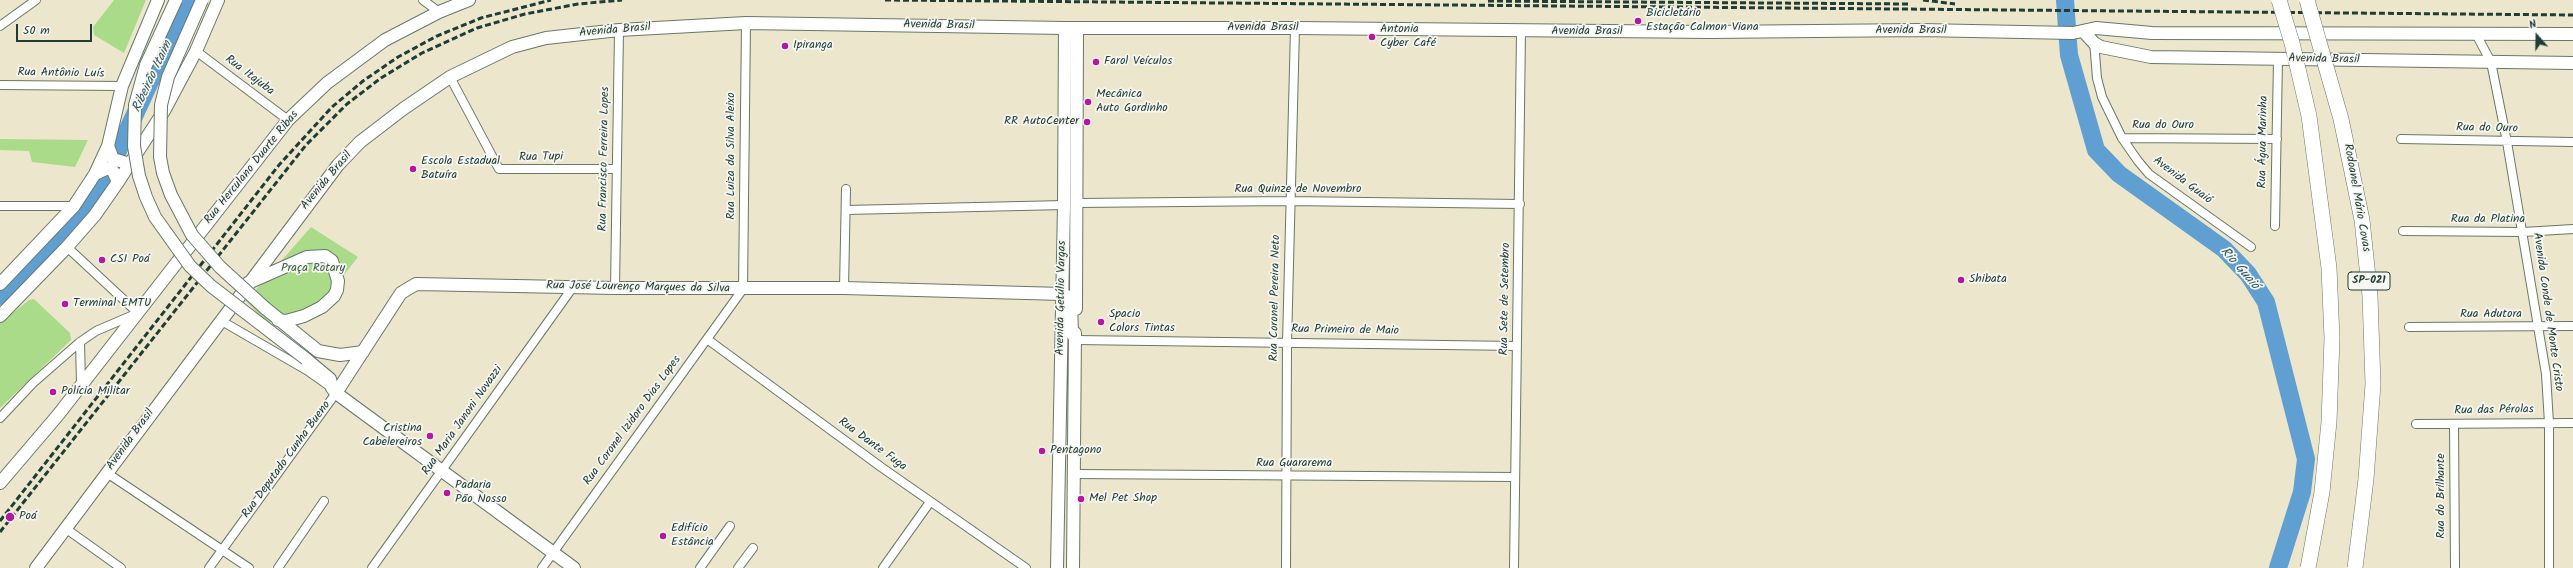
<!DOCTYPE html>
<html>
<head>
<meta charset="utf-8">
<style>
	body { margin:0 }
	#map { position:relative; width:2573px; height:568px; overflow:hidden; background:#ece7cc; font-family:Kalam,sans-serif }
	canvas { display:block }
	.north { position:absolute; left:2517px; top:16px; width:40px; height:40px; -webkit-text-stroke:3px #f6f6f2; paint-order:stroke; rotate:340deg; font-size:11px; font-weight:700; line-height:16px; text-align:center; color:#1f3d34 }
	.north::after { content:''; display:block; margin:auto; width:14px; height:18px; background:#1f3d34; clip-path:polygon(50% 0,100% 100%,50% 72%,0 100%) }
	.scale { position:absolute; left:16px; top:24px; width:76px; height:18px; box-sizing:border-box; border:2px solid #1f3d34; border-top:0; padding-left:5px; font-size:12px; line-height:14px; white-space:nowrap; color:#1f3d34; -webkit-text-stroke:3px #f6f6f2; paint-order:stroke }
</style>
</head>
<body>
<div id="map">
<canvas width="2573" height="568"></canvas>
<div class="north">N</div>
<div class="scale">50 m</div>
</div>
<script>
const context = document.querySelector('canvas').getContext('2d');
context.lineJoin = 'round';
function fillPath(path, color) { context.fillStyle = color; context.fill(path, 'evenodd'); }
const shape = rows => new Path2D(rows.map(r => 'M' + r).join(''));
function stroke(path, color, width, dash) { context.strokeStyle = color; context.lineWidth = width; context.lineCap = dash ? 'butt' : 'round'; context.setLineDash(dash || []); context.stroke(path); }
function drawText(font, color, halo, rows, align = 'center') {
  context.font = font + ' Kalam,sans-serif'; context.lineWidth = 3.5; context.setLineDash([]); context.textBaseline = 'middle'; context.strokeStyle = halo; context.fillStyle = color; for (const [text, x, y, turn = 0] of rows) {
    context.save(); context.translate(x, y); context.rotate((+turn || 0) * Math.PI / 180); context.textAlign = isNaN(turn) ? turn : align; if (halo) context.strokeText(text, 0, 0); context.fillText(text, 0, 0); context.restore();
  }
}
const green = shape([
	[114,0,146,0,124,53,94,35,93,27],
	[0,139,88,140,75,167,32,162,29,151,0,150],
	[311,227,358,257,334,288,294,327,265,321,246,301],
	[34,299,70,333,71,340,0,408,0,323,29,300]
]);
const river = shape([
	[2065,0,2069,55,2096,150,2119,174,2224,249,2248,274,2266,302,2306,459,2302,492,2278,568],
	[117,153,188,0],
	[0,296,80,211,102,181]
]);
const street = shape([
	[423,0,439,12],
	[0,26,36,0],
	[2476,34,2491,62,2507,142,2546,374,2549,423,2549,568],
	[2094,41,2097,78,2102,97,2122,138,2138,161,2149,174,2251,247],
	[196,51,288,120],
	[450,77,499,169,616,169],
	[0,85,122,86],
	[2122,138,2277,139],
	[2401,139,2573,142],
	[1077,203,1289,201,1520,204],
	[0,206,74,206],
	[846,210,1064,205],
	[2275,226,2278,59],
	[2403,231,2523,232,2573,229],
	[615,288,619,30],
	[844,288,846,189],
	[220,320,308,371,332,388],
	[2409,327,2573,326],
	[707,339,881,467,1026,568],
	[1076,340,1517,346],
	[80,342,81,384],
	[0,418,33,383,80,342,96,331,138,313,67,247],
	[2416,424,2573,423],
	[2454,424,2455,568],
	[107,473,249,568],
	[1073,474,1515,477],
	[65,528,121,568],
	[209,568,336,393],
	[278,568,324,501],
	[372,568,573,287],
	[542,568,743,289,746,23],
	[700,568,730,526],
	[738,568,753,548],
	[883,568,930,502],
	[1286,568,1287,343,1295,28],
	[1514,568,1521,31]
]);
const secondary = shape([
	[2083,31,2094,43,2101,47,2151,57,2573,63],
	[108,146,113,159,130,164],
	[95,174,108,168,113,171,118,182],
	[248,283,307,257,325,256,332,261,338,281,337,290,334,296,322,307,304,316,286,321,278,320],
	[0,284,74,206,95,174,108,146,122,86,158,0],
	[265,308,318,351,340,355,363,352],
	[1076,309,1077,29],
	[0,316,67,247,95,215,118,182,164,111,196,51,218,0],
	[306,359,330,379,332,388,336,393,574,568],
	[336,393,401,293,416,284,615,288,844,288,1062,294,1067,296,1071,302,1072,333,1076,340],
	[0,483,58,415,288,120,327,83,385,40,439,12,469,0],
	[36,568,338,165,360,142,403,109,450,77,512,47,546,38,619,30,746,23,1065,28,1295,28,1710,32,1921,30,2073,33,2096,28,2152,33,2573,34],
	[1057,568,1064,205,1065,28],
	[1073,568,1075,333]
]);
const rail = shape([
	[885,0,2573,15],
	[1923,0,1955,4],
	[1488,1,1910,4],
	[0,521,279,165,332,107,363,81,398,57,437,36,481,18,551,0],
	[0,532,306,145,347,104,381,78,422,53,477,28,525,14,578,4,622,0]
]);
const secondaryBridge = shape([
	[176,0,146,65,135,105,134,146,139,176,146,197,155,217,190,266,211,286,306,359],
	[202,0,168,77,161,105,160,157,163,173,171,195,192,235,220,267,265,308]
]);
const highwayBridge = shape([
	[2279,0,2292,43,2309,116,2329,268,2332,338,2329,422,2322,492,2308,568],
	[2307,0,2341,119,2362,220,2370,296,2373,384,2366,479,2355,568]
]);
const markers = [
	[1638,21,4,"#b5179e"],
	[1372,37,4,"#b5179e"],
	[785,46,4,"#b5179e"],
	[1096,62,4,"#b5179e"],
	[1088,102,4,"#b5179e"],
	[1087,122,4,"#b5179e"],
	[413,169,4,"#b5179e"],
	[102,260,4,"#b5179e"],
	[1961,280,4,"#b5179e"],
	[65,304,4,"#b5179e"],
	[1101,322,4,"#b5179e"],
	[53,392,4,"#b5179e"],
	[430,436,4,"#b5179e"],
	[1042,451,4,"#b5179e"],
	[447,493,4,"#b5179e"],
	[1081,499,4,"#b5179e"],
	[10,517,5,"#b5179e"],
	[663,536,4,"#b5179e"]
];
const shields = [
	[2369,281,42]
];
const shieldNames = [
	["SP-021",2369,281]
];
const poiNames = [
	["Bicicletário",1646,14],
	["Estação Calmon Viana",1646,28],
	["Antonia",1380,30],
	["Cyber Café",1380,44],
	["Ipiranga",793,46],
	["Farol Veículos",1104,62],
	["Mecânica",1096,95],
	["Auto Gordinho",1096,109],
	["RR AutoCenter",1079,122,"right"],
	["Escola Estadual",421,162],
	["Batuíra",421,176],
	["CSI Poá",110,260],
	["Shibata",1969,280],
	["Terminal EMTU",73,304],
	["Spacio",1109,315],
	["Colors Tintas",1109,329],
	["Polícia Militar",61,392],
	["Cristina",422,429,"right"],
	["Cabelereiros",422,443,"right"],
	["Pentagono",1050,451],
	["Padaria",455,486],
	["Pão Nosso",455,500],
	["Mel Pet Shop",1089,499],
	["Poá",19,517],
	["Edifício",671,529],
	["Estância",671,543]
];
const streetNames = [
	["Avenida Brasil",939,26,1],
	["Avenida Brasil",1263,28],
	["Avenida Brasil",615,31,-5],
	["Avenida Brasil",1911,31],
	["Avenida Brasil",1587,32],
	["Avenida Brasil",2324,60,1],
	["Rua Antônio Luís",61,74,1],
	["Rua Itajuba",249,76,37],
	["Rua do Ouro",2163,126],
	["Rua do Ouro",2487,129,1],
	["Rua Água Marinha",2264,142,-89],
	["Rua Luiza da Silva Aleixo",732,156,-90],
	["Rua Tupi",541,158,-1],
	["Rua Francisco Ferreira Lopes",605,159,-89],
	["Rua Herculano Duarte Ribas",252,168,-51],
	["Avenida Brasil",327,181,-50],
	["Avenida Guaió",2182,181,37],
	["Rua Quinze de Novembro",1298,190],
	["Rodoanel Mário Covas",2356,198,80],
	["Rua da Platina",2488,220],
	["Rua José Lourenço Marques da Silva",638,288,1],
	["Avenida Getúlio Vargas",1062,298,-89],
	["Rua Coronel Pereira Neto",1276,298,-89],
	["Rua Sete de Setembro",1506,299,-89],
	["Avenida Conde de Monte Cristo",2547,312,82],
	["Rua Adutora",2491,315],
	["Rua Primeiro de Maio",1345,331,1],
	["Rua das Pérolas",2494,411,-1],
	["Rua Maria Janoni Novazzi",463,421,-55],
	["Rua Coronel Izidoro Dias Lopes",633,421,-54],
	["Avenida Brasil",131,440,-54],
	["Rua Dante Fuga",872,445,36],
	["Rua Deputado Cunha Bueno",287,460,-54],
	["Rua Guararema",1294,464],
	["Rua do Brilhante",2442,496,-90]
];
const parkNames = [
	["Praça Rotary",313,269]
];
const waterNames = [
	["Ribeirão Itaim",153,77,-65],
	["Rio Guaió",2239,269,49]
];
fillPath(green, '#aadb89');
stroke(river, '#609fd2', 18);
stroke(street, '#677869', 10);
stroke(secondary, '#677869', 14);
stroke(street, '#fff', 8);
stroke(secondary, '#fff', 12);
stroke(rail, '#1f3d34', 3, [6, 3]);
stroke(secondaryBridge, '#677869', 14, []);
stroke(highwayBridge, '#677869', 16, []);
stroke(secondaryBridge, '#fff', 12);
stroke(highwayBridge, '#fff', 15);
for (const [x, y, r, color] of markers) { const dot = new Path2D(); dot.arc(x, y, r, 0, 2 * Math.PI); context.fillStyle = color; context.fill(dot); stroke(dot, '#f6f6f2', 1.5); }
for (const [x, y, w] of shields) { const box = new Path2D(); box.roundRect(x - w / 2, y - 9, w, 18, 3); context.fillStyle = '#f6f6f2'; context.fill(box); stroke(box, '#1f3d34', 1); }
drawText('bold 11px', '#1f3d34', null, shieldNames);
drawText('12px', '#1f3d34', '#f6f6f2', poiNames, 'left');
drawText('12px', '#1f3d34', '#f6f6f2', streetNames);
drawText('12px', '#3b5d45', '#f6f6f2', parkNames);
drawText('italic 13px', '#325a63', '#f6f6f2', waterNames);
</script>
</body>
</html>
